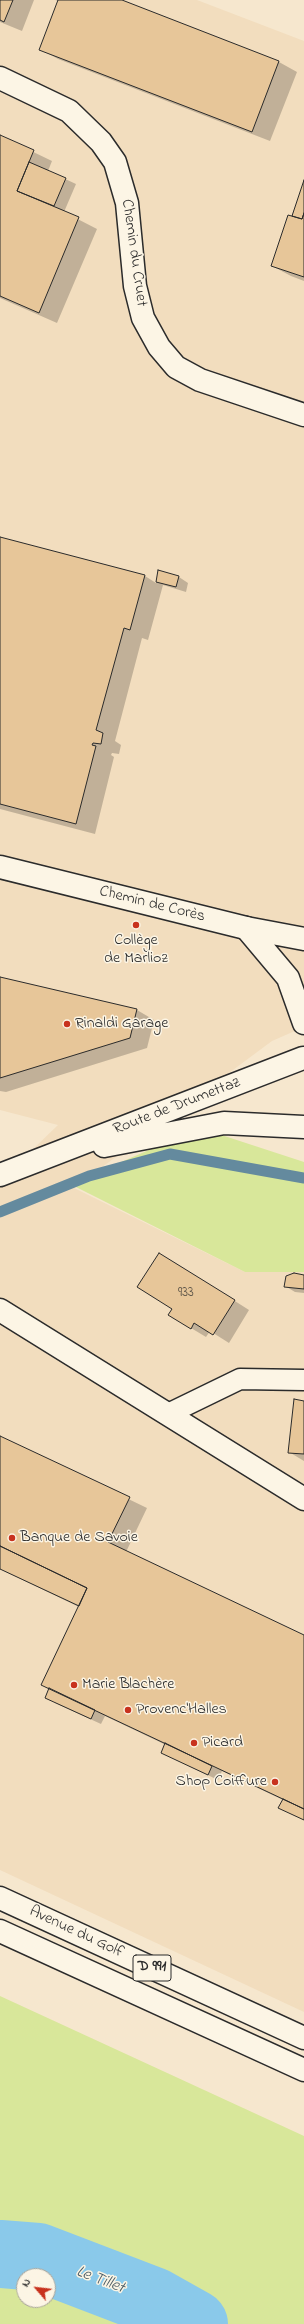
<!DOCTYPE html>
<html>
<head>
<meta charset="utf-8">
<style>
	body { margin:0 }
	#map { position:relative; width:304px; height:2324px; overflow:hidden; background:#f6e7ce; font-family:"Indie Flower",sans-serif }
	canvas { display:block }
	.north { position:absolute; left:16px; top:2268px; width:40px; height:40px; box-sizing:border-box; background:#fcf5e5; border:1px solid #a8a49b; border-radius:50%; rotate:298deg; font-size:11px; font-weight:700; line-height:16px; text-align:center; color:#2b2b2b }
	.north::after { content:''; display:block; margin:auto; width:14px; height:18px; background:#c8321e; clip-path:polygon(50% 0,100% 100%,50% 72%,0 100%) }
</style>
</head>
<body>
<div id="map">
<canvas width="304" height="2324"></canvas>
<div class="north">N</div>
</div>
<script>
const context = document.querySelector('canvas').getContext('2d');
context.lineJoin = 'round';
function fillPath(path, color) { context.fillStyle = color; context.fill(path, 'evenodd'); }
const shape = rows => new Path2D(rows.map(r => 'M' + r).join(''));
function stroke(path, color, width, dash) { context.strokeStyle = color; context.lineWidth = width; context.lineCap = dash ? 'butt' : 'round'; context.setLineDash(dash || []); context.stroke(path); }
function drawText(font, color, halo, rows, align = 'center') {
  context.font = font + ' "Indie Flower",sans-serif'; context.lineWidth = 3; context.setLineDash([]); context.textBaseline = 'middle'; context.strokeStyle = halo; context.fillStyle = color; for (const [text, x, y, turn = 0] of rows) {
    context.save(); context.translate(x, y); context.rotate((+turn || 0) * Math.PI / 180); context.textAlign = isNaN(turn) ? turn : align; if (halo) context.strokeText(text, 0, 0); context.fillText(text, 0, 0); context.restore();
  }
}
const built = shape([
	[0,0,197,0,304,41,304,1027,272,1041,74,1188,245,1272,304,1272,304,2012,0,1870,0,1181,58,1125,0,1110]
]);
const green = shape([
	[200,1128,304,1162,304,1272,245,1272,70,1184],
	[0,1996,304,2136,304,2324,0,2324],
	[24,2276,48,2276,48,2300,24,2300]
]);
const shadow = shape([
	[0,0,34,0,22,31,0,22],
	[55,0,119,0,279,62,297,72,270,141,58,59,40,49,59,1],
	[0,136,52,161,48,171,76,184,64,212,97,229,57,323,0,298],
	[304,184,304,281,291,276,272,266],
	[0,538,145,576,156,583,159,572,179,577,188,583,186,592,163,585,148,640,142,638,115,741,121,745,119,754,112,753,111,755,114,757,95,834,0,809],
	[0,978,137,1010,154,1020,147,1048,6,1092,0,1091],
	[175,1263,249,1310,229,1343,210,1331,206,1337,191,1328,173,1309],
	[304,1275,304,1293,295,1292,285,1286],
	[304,1402,304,1461,289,1452],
	[0,1437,147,1508,126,1552,304,1636,304,1820,289,1813,283,1800,222,1771,218,1780,172,1758,166,1745,105,1716,101,1724,55,1703,79,1607,0,1569]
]);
const stream = shape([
	[0,1212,89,1176,170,1154,304,1178]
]);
const river = shape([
	[0,2254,38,2257,153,2301,194,2324]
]);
const building = shape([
	[0,0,13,0,4,22,0,20,0,0],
	[58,0,122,0,279,61,252,132,39,50,58,0],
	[0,135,34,150,17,191,79,217,39,313,0,296,0,135],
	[29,162,66,178,54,206,17,191,29,162],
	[304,180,304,213,302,219,292,216,304,180],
	[304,213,304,277,271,266,288,215,302,219,304,213],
	[0,537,145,575,130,630,124,628,96,730,103,733,101,744,93,743,92,745,96,746,76,824,0,804,0,537],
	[158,570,179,576,176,587,156,582,158,570],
	[0,977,137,1009,130,1038,0,1078,0,977],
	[159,1253,235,1300,213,1335,194,1323,191,1329,168,1315,172,1309,137,1287,159,1253],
	[294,1273,304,1275,304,1289,284,1287,286,1276,294,1273],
	[294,1399,304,1401,304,1454,288,1453,294,1399],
	[0,1436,130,1497,108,1542,304,1635,304,1809,41,1685,87,1588,0,1546,0,1436],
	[0,1546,87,1588,79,1606,0,1569,0,1546],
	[49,1688,95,1710,91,1719,45,1698,49,1688],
	[165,1743,212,1766,208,1775,161,1753,165,1743],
	[283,1799,304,1809,304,1820,278,1808,283,1799]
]);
const service = shape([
	[168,1414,240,1379,304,1380]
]);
const minor = shape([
	[0,78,69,111,101,142,115,162,127,203,135,286,143,318,159,347,176,367,200,380,304,415],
	[0,1310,304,1499]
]);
const tertiary = shape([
	[0,867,246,928]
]);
const secondary = shape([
	[246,928,288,978,304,1023],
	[246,928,304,939],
	[104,1146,224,1123,304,1127],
	[0,1175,303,1058]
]);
const primary = shape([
	[0,1898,304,2038],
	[0,1931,304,2070]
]);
const markers = [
	[136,925,4,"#c8321e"],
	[67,1024,4,"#c8321e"],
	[12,1538,4,"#c8321e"],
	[74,1685,4,"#c8321e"],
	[128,1710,4,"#c8321e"],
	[194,1743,4,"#c8321e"],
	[275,1782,4,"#c8321e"]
];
const numberNames = [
	["933",186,1294]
];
const shields = [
	[152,1968,38]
];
const shieldNames = [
	["D 991",152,1968]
];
const streetNames = [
	["Chemin du Cruet",133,253,82],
	["Chemin de Corès",152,905,14],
	["Route de Drumettaz",177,1107,-21],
	["Avenue du Golf",76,1933,25]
];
const poiNames = [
	["Collège",136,941,"center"],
	["de Marlioz",136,959,"center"],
	["Rinaldi Garage",75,1024],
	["Banque de Savoie",20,1538],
	["Marie Blachère",82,1685],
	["Provenc'Halles",136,1710],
	["Picard",202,1743],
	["Shop Coiffure",267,1782,"right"]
];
const waterNames = [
	["Le Tillet",100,2281,21]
];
fillPath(built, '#f2ddbe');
fillPath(green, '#d8e79a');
fillPath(shadow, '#0003');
stroke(stream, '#648a9e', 11);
stroke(river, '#8ac9ea', 68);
fillPath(building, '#e7c699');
stroke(building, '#2b2b2b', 1);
stroke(service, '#2b2b2b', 23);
stroke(minor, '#2b2b2b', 25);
stroke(tertiary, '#2b2b2b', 25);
stroke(secondary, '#2b2b2b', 25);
stroke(primary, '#2b2b2b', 25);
stroke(service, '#fcf5e5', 20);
stroke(minor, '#fcf5e5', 22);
stroke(tertiary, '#fcf5e5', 22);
stroke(secondary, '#fcf5e5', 22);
stroke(primary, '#fcf5e5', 22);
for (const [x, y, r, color] of markers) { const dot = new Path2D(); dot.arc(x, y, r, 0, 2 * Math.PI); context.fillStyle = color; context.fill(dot); stroke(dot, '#fcf5e5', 1.5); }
drawText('14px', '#5a5246', null, numberNames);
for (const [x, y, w] of shields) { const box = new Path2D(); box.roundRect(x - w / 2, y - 13, w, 26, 3); context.fillStyle = '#fcf5e5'; context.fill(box); stroke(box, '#2b2b2b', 1); }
drawText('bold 15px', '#2b2b2b', null, shieldNames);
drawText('16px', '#2b2b2b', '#fcf5e5', streetNames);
drawText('16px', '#2b2b2b', '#fcf5e5', poiNames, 'left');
drawText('italic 17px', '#485a64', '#fcf5e5', waterNames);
</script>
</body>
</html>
